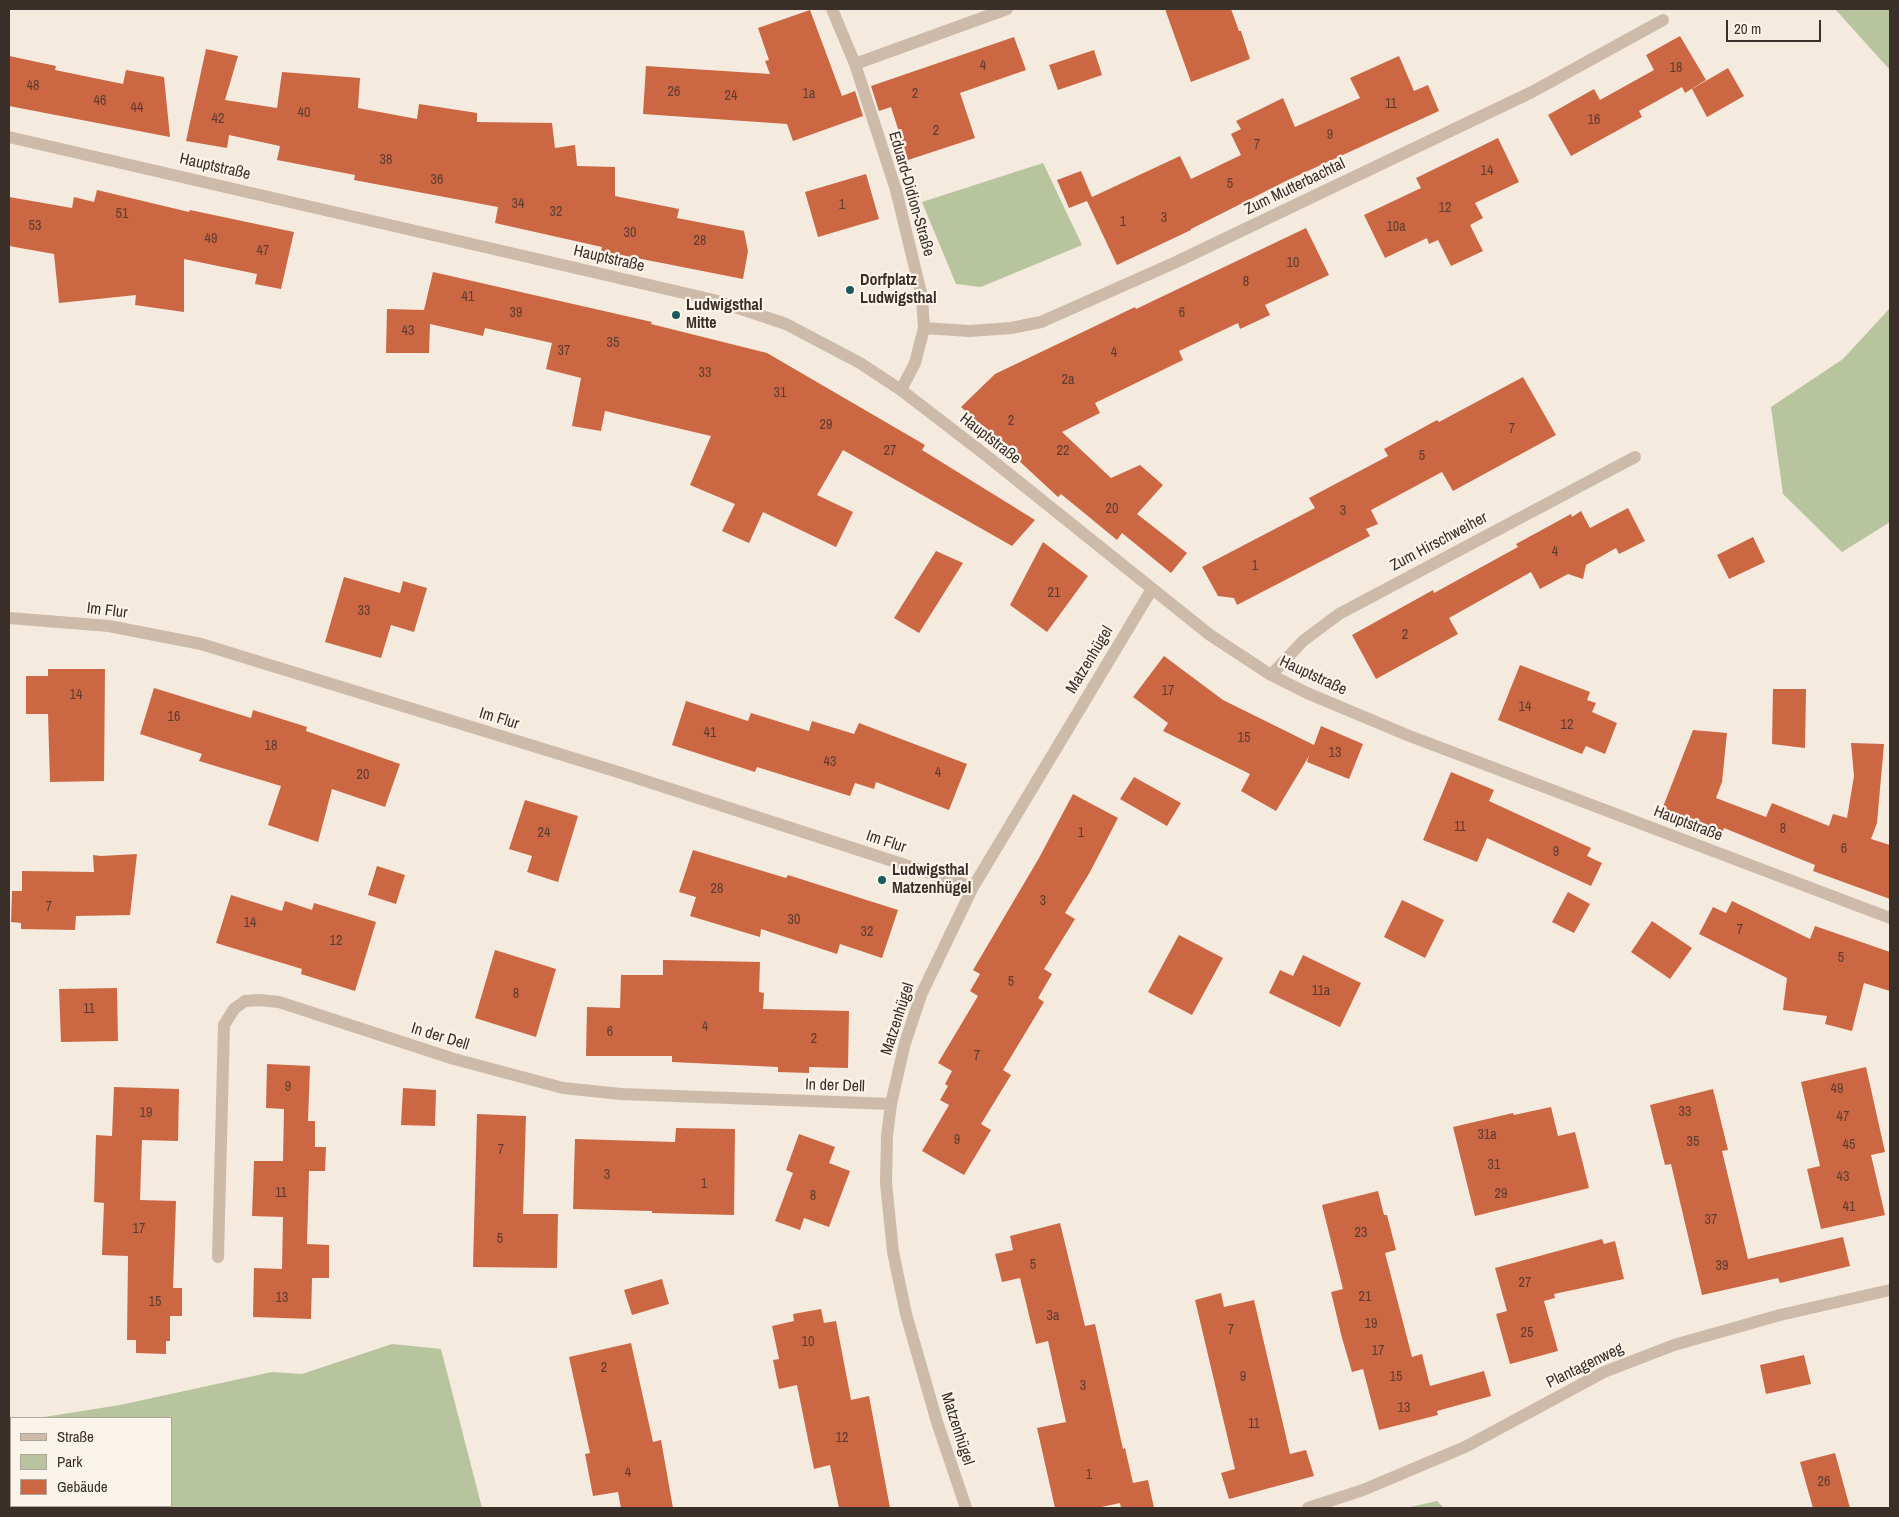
<!DOCTYPE html>
<html>
<head>
<meta charset="utf-8">
<style>
	body { margin:0 }
	#map { position:relative; width:1899px; height:1517px; overflow:hidden; background:#f4eade; font-family:"Archivo Narrow",sans-serif }
	canvas { display:block }
	.frame { position:absolute; inset:0; border:10px solid #3a2f29; pointer-events:none }
	.legend { position:absolute; left:10px; top:1417px; width:162px; height:90px; box-sizing:border-box; background:#fbf4eb; border:1px solid #aea59d; margin:0; padding:6px 9px; list-style:none; font-size:15px; color:#3a2f29 }
	.legend li { display:flex; align-items:center; gap:10px; height:25px }
	.legend b { width:25px; border:1px solid #aea59d }
	.scale { position:absolute; left:1726px; top:20px; width:95px; height:22px; box-sizing:border-box; border:2px solid #3a2f29; border-top:0; padding-left:6px; font-size:15px; line-height:18px; white-space:nowrap; color:#3a2f29; -webkit-text-stroke:4px #fbf4eb; paint-order:stroke }
</style>
</head>
<body>
<div id="map">
<canvas width="1899" height="1517"></canvas>
<div class="frame"></div>
<ul class="legend">
<li><b style="height:6px;background:#cdbaa9"></b>Straße</li>
<li><b style="height:14px;background:#b7c49d"></b>Park</li>
<li><b style="height:14px;background:#cc6744"></b>Gebäude</li>
</ul>
<div class="scale">20 m</div>
</div>
<script>
const context = document.querySelector('canvas').getContext('2d');
context.lineJoin = 'round';
function fillPath(path, color) { context.fillStyle = color; context.fill(path, 'evenodd'); }
const shape = rows => new Path2D(rows.map(r => 'M' + r).join(''));
function stroke(path, color, width, dash) { context.strokeStyle = color; context.lineWidth = width; context.lineCap = dash ? 'butt' : 'round'; context.setLineDash(dash || []); context.stroke(path); }
function drawText(font, color, halo, rows, align = 'center') {
  context.font = font + ' "Archivo Narrow",sans-serif'; context.lineWidth = 4.5; context.setLineDash([]); context.textBaseline = 'middle'; context.strokeStyle = halo; context.fillStyle = color; for (const [text, x, y, turn = 0] of rows) {
    context.save(); context.translate(x, y); context.rotate((+turn || 0) * Math.PI / 180); context.textAlign = isNaN(turn) ? turn : align; if (halo) context.strokeText(text, 0, 0); context.fillText(text, 0, 0); context.restore();
  }
}
const green = shape([
	[1835,9,1890,9,1890,70],
	[1043,163,1082,245,981,287,956,284,922,202],
	[1890,308,1890,522,1842,552,1783,494,1771,407,1843,359],
	[392,1344,441,1349,482,1508,9,1508,9,1423,11,1423,11,1506,171,1506,171,1418,38,1418,120,1405,272,1372,302,1374],
	[1437,1501,1444,1508,1406,1508]
]);
const building = shape([
	[1165,9,1231,9,1239,31,1241,31,1250,59,1191,82],
	[810,10,842,96,855,91,863,116,793,141,787,124,643,114,646,66,770,74,765,61,769,60,758,28],
	[1680,36,1706,80,1685,93,1682,87,1639,111,1642,117,1571,156,1548,115,1594,89,1600,100,1654,70,1646,55],
	[1014,37,1026,70,960,93,975,138,908,160,891,107,879,111,871,86],
	[206,49,238,56,225,100,277,108,282,72,360,78,358,108,417,119,419,104,477,113,477,122,552,123,555,148,575,145,577,166,615,167,615,196,679,209,677,218,744,231,748,251,743,279,601,251,602,247,495,223,498,207,354,180,355,175,277,160,280,146,229,135,227,148,186,141],
	[1094,50,1102,75,1058,90,1049,65],
	[9,56,56,66,55,70,123,84,126,70,164,77,170,137,9,106],
	[1399,56,1414,91,1428,85,1439,111,1288,180,1191,229,1191,230,1117,265,1087,201,1069,208,1057,180,1081,171,1092,197,1180,156,1191,179,1241,155,1231,134,1241,129,1236,121,1283,98,1295,127,1360,98,1350,78],
	[1728,68,1744,96,1707,117,1692,89],
	[1498,138,1519,182,1475,203,1483,218,1470,225,1483,251,1451,266,1438,240,1429,244,1427,238,1385,258,1364,215,1421,188,1416,178],
	[866,174,879,219,818,237,805,192],
	[97,190,189,212,190,210,294,232,281,289,255,284,257,274,184,259,184,312,135,305,136,295,59,303,54,254,9,246,9,197,72,208,74,197,94,202],
	[1306,228,1329,275,1265,305,1270,315,1240,329,1238,323,1179,351,1183,360,1095,403,1100,413,1062,432,1111,478,1140,465,1163,485,1137,514,1187,553,1171,573,1122,533,1117,540,1061,494,1058,497,961,407,995,374,1135,307,1136,309],
	[433,272,652,322,651,324,767,353,925,445,922,450,1035,520,1012,546,843,450,817,495,853,512,836,547,763,512,749,543,722,531,735,504,690,485,711,436,605,411,601,431,572,426,581,378,546,369,552,343,485,328,483,336,430,324,429,353,386,353,387,309,424,310],
	[1523,377,1556,435,1453,491,1442,472,1371,510,1378,524,1366,529,1370,536,1237,605,1234,598,1218,596,1202,567,1315,508,1309,498,1388,456,1384,449,1437,420,1439,422],
	[1628,508,1645,541,1619,554,1616,548,1586,565,1583,579,1568,574,1540,589,1531,572,1449,618,1458,634,1376,679,1352,635,1433,590,1434,593,1518,547,1516,544,1571,514,1572,517,1581,511,1590,528],
	[1753,537,1765,562,1729,579,1717,555],
	[1043,542,1088,576,1047,632,1010,605],
	[936,551,963,563,919,633,894,618],
	[344,577,400,593,403,581,427,588,414,632,391,625,381,658,325,642],
	[1164,656,1223,700,1314,745,1321,726,1363,744,1349,779,1307,762,1309,756,1276,811,1241,791,1250,774,1163,731,1168,723,1133,697],
	[1520,665,1590,692,1587,700,1596,703,1592,712,1617,723,1605,754,1586,746,1582,754,1498,720],
	[48,669,105,669,104,781,50,782,48,714,26,714,26,676,48,676],
	[154,688,251,718,253,710,307,727,306,731,400,764,385,807,332,789,318,842,268,825,281,786,199,761,202,754,140,734],
	[1773,689,1806,689,1805,748,1772,744],
	[686,701,748,721,751,713,809,731,812,721,854,734,859,723,967,764,949,810,876,782,874,789,855,783,850,796,757,767,755,772,672,745],
	[1693,730,1727,733,1722,782,1716,798,1766,817,1772,803,1829,826,1833,814,1847,818,1854,776,1851,743,1884,744,1877,823,1871,839,1890,845,1890,899,1813,871,1815,865,1724,828,1722,834,1661,812],
	[1451,772,1494,790,1489,801,1591,848,1587,856,1602,863,1591,886,1487,838,1477,862,1423,840],
	[1134,777,1181,803,1167,826,1120,799],
	[1073,794,1118,818,1090,872,1065,913,1075,919,1044,969,1052,974,1038,998,1044,1002,1003,1070,1011,1075,981,1124,991,1130,964,1175,922,1151,949,1105,940,1100,948,1086,945,1084,952,1071,938,1063,978,996,970,991,980,974,973,970,1039,858],
	[525,800,578,816,558,882,527,872,532,856,509,849],
	[693,850,786,878,788,875,898,910,882,958,840,944,837,954,761,929,760,937,690,916,696,897,679,892],
	[137,854,130,915,76,916,75,930,21,929,21,923,11,922,12,891,22,891,22,871,94,872,93,855,101,856],
	[377,866,405,875,396,904,368,895],
	[1568,892,1590,904,1574,933,1552,922],
	[231,895,282,911,285,901,312,910,314,903,376,922,355,991,301,974,302,969,216,943],
	[1402,900,1444,920,1425,958,1384,937],
	[1732,901,1810,939,1815,926,1890,952,1890,991,1864,983,1852,1031,1825,1024,1827,1016,1783,1010,1787,978,1699,934,1713,907,1726,913],
	[1652,921,1692,948,1670,979,1631,952],
	[1179,935,1223,958,1192,1015,1148,992],
	[495,950,556,969,536,1037,475,1018],
	[1303,955,1361,983,1340,1027,1269,993,1280,970,1293,976],
	[663,960,760,962,759,992,764,993,763,1009,849,1011,848,1068,809,1067,809,1073,778,1072,778,1067,672,1062,672,1056,586,1056,587,1007,620,1008,621,975,663,975],
	[117,988,118,1041,61,1042,59,989],
	[267,1064,310,1066,308,1121,315,1121,315,1147,326,1147,325,1171,309,1171,307,1244,329,1245,329,1278,312,1278,311,1319,253,1317,254,1268,282,1269,283,1217,252,1216,254,1161,283,1161,284,1109,266,1108],
	[1866,1067,1885,1152,1871,1155,1885,1215,1821,1229,1807,1169,1820,1166,1801,1082],
	[114,1087,179,1089,178,1141,142,1140,140,1200,176,1201,173,1288,182,1288,182,1316,170,1316,170,1341,166,1341,166,1354,136,1353,136,1340,127,1340,128,1256,102,1255,104,1203,94,1202,96,1135,112,1136],
	[403,1088,436,1090,435,1126,401,1125],
	[1713,1089,1728,1150,1722,1151,1748,1259,1843,1237,1850,1266,1780,1283,1778,1278,1702,1295,1671,1164,1665,1165,1650,1105],
	[1551,1107,1558,1136,1575,1132,1589,1188,1475,1216,1453,1127,1513,1113,1514,1115],
	[477,1114,526,1116,523,1214,558,1214,557,1268,473,1267],
	[676,1128,735,1129,734,1215,652,1213,652,1211,573,1209,575,1139,675,1142],
	[799,1134,835,1147,829,1163,850,1171,829,1227,804,1218,800,1230,775,1221,793,1173,786,1170],
	[1378,1191,1384,1215,1387,1215,1396,1250,1385,1253,1412,1357,1422,1354,1430,1386,1484,1371,1491,1396,1437,1411,1438,1415,1379,1430,1363,1369,1352,1372,1342,1338,1331,1292,1343,1289,1322,1205],
	[1060,1223,1085,1326,1095,1324,1123,1449,1125,1448,1133,1483,1148,1480,1154,1508,1121,1508,1120,1503,1097,1508,1055,1508,1037,1428,1066,1422,1048,1341,1036,1344,1020,1278,1002,1282,995,1254,1013,1250,1010,1236],
	[1602,1239,1604,1244,1615,1241,1624,1279,1554,1294,1555,1298,1544,1301,1558,1351,1510,1364,1496,1314,1507,1311,1495,1268],
	[662,1279,669,1304,632,1315,624,1290],
	[1221,1293,1224,1307,1254,1300,1290,1454,1306,1450,1314,1476,1229,1499,1221,1473,1235,1469,1195,1300],
	[821,1309,824,1323,836,1321,851,1400,869,1396,890,1508,839,1508,830,1465,814,1469,797,1385,779,1389,773,1360,779,1359,772,1326,794,1321,793,1314],
	[631,1343,653,1442,661,1440,673,1508,621,1508,618,1492,593,1496,585,1454,590,1453,569,1357],
	[1804,1355,1811,1384,1766,1394,1760,1365],
	[1835,1453,1850,1508,1813,1508,1800,1462]
]);
const street = shape([
	[832,9,855,64,896,190,922,297,924,328,915,363,901,390],
	[855,64,1007,9],
	[9,137,714,300,786,324,860,363,901,390,983,453,1210,635,1271,675,1307,693,1407,735,1890,918],
	[924,328,970,331,1011,328,1041,322,1174,263,1532,92,1663,20],
	[9,618,109,626,201,644,618,772,973,887],
	[1271,675,1303,641,1339,614,1635,457],
	[218,1257,224,1025,234,1009,245,1001,259,1000,279,1002,454,1059,563,1088,621,1094,891,1104],
	[966,1508,937,1422,906,1314,893,1252,886,1183,887,1136,891,1104,905,1043,921,995,973,887,1152,589],
	[1308,1508,1363,1490,1465,1447,1604,1372,1674,1345,1780,1315,1890,1290]
]);
const markers = [
	[850,290,5,"#1c595e"],
	[676,315,5,"#1c595e"],
	[882,880,5,"#1c595e"]
];
const numberNames = [
	["4",983,66],
	["18",1676,68],
	["48",33,86],
	["26",674,92],
	["1a",809,94],
	["2",915,94],
	["24",731,96],
	["46",100,101],
	["11",1391,104],
	["44",137,108],
	["40",304,113],
	["42",218,119],
	["16",1594,120],
	["2",936,131],
	["9",1330,135],
	["7",1257,145],
	["38",386,160],
	["14",1487,171],
	["36",437,180],
	["5",1230,184],
	["34",518,204],
	["1",842,205],
	["12",1445,208],
	["32",556,212],
	["51",122,214],
	["3",1164,218],
	["1",1123,222],
	["53",35,226],
	["10a",1396,227],
	["30",630,233],
	["49",211,239],
	["28",700,241],
	["47",263,251],
	["10",1293,263],
	["8",1246,282],
	["41",468,297],
	["39",516,313],
	["6",1182,313],
	["43",408,331],
	["35",613,343],
	["37",564,351],
	["4",1114,353],
	["33",705,373],
	["2a",1068,380],
	["31",780,393],
	["2",1011,421],
	["29",826,425],
	["7",1512,429],
	["27",890,451],
	["22",1063,451],
	["5",1422,456],
	["20",1112,509],
	["3",1343,511],
	["4",1555,552],
	["1",1255,566],
	["21",1054,593],
	["33",364,611],
	["2",1405,635],
	["17",1168,691],
	["14",76,695],
	["14",1525,707],
	["16",174,717],
	["12",1567,725],
	["41",710,733],
	["15",1244,738],
	["18",271,746],
	["13",1335,753],
	["43",830,762],
	["4",938,773],
	["20",363,775],
	["11",1460,827],
	["8",1783,829],
	["24",544,833],
	["1",1081,833],
	["6",1844,849],
	["9",1556,852],
	["28",717,889],
	["3",1043,901],
	["7",49,907],
	["30",794,920],
	["14",250,923],
	["7",1740,930],
	["32",867,932],
	["12",336,941],
	["5",1841,958],
	["5",1011,982],
	["11a",1321,991],
	["8",516,994],
	["11",89,1009],
	["4",705,1027],
	["6",610,1032],
	["2",814,1039],
	["7",977,1056],
	["9",288,1087],
	["49",1837,1089],
	["33",1685,1112],
	["19",146,1113],
	["47",1843,1117],
	["31a",1487,1135],
	["9",957,1140],
	["35",1693,1142],
	["45",1849,1145],
	["7",501,1150],
	["31",1494,1165],
	["3",607,1175],
	["43",1843,1177],
	["1",704,1184],
	["11",281,1193],
	["29",1501,1194],
	["8",813,1196],
	["41",1849,1207],
	["37",1711,1220],
	["17",139,1229],
	["23",1361,1233],
	["5",500,1239],
	["5",1033,1265],
	["39",1722,1266],
	["27",1525,1283],
	["21",1365,1297],
	["13",282,1298],
	["15",155,1302],
	["3a",1053,1316],
	["19",1371,1324],
	["7",1231,1330],
	["25",1527,1333],
	["10",808,1342],
	["17",1378,1351],
	["2",604,1368],
	["9",1243,1377],
	["15",1396,1377],
	["3",1083,1386],
	["13",1404,1408],
	["11",1254,1424],
	["12",842,1438],
	["4",628,1473],
	["1",1089,1475],
	["26",1824,1482]
];
const streetNames = [
	["Hauptstraße",215,167,13],
	["Zum Mutterbachtal",1295,187,-26],
	["Eduard-Didion-Straße",911,194,74],
	["Hauptstraße",609,259,13],
	["Hauptstraße",990,439,38],
	["Zum Hirschweiher",1439,542,-28],
	["Im Flur",107,611,7],
	["Matzenhügel",1090,660,-59],
	["Hauptstraße",1313,676,25],
	["Im Flur",499,719,17],
	["Hauptstraße",1688,824,21],
	["Im Flur",886,842,18],
	["Matzenhügel",898,1019,-72],
	["In der Dell",440,1037,17],
	["In der Dell",835,1086,2],
	["Plantagenweg",1585,1366,-26],
	["Matzenhügel",957,1429,72]
];
const poiNames = [
	["Dorfplatz",860,281],
	["Ludwigsthal",860,299],
	["Ludwigsthal",686,306],
	["Mitte",686,324],
	["Ludwigsthal",892,871],
	["Matzenhügel",892,889]
];
fillPath(green, '#b7c49d');
fillPath(building, '#cc6744');
stroke(street, '#cdbaa9', 12);
for (const [x, y, r, color] of markers) { const dot = new Path2D(); dot.arc(x, y, r, 0, 2 * Math.PI); context.fillStyle = color; context.fill(dot); stroke(dot, '#fbf4eb', 2); }
drawText('14px', '#5e3d30', null, numberNames);
drawText('16px', '#3a2f29', '#fbf4eb', streetNames);
drawText('bold 16px', '#3a2f29', '#fbf4eb', poiNames, 'left');
</script>
</body>
</html>
